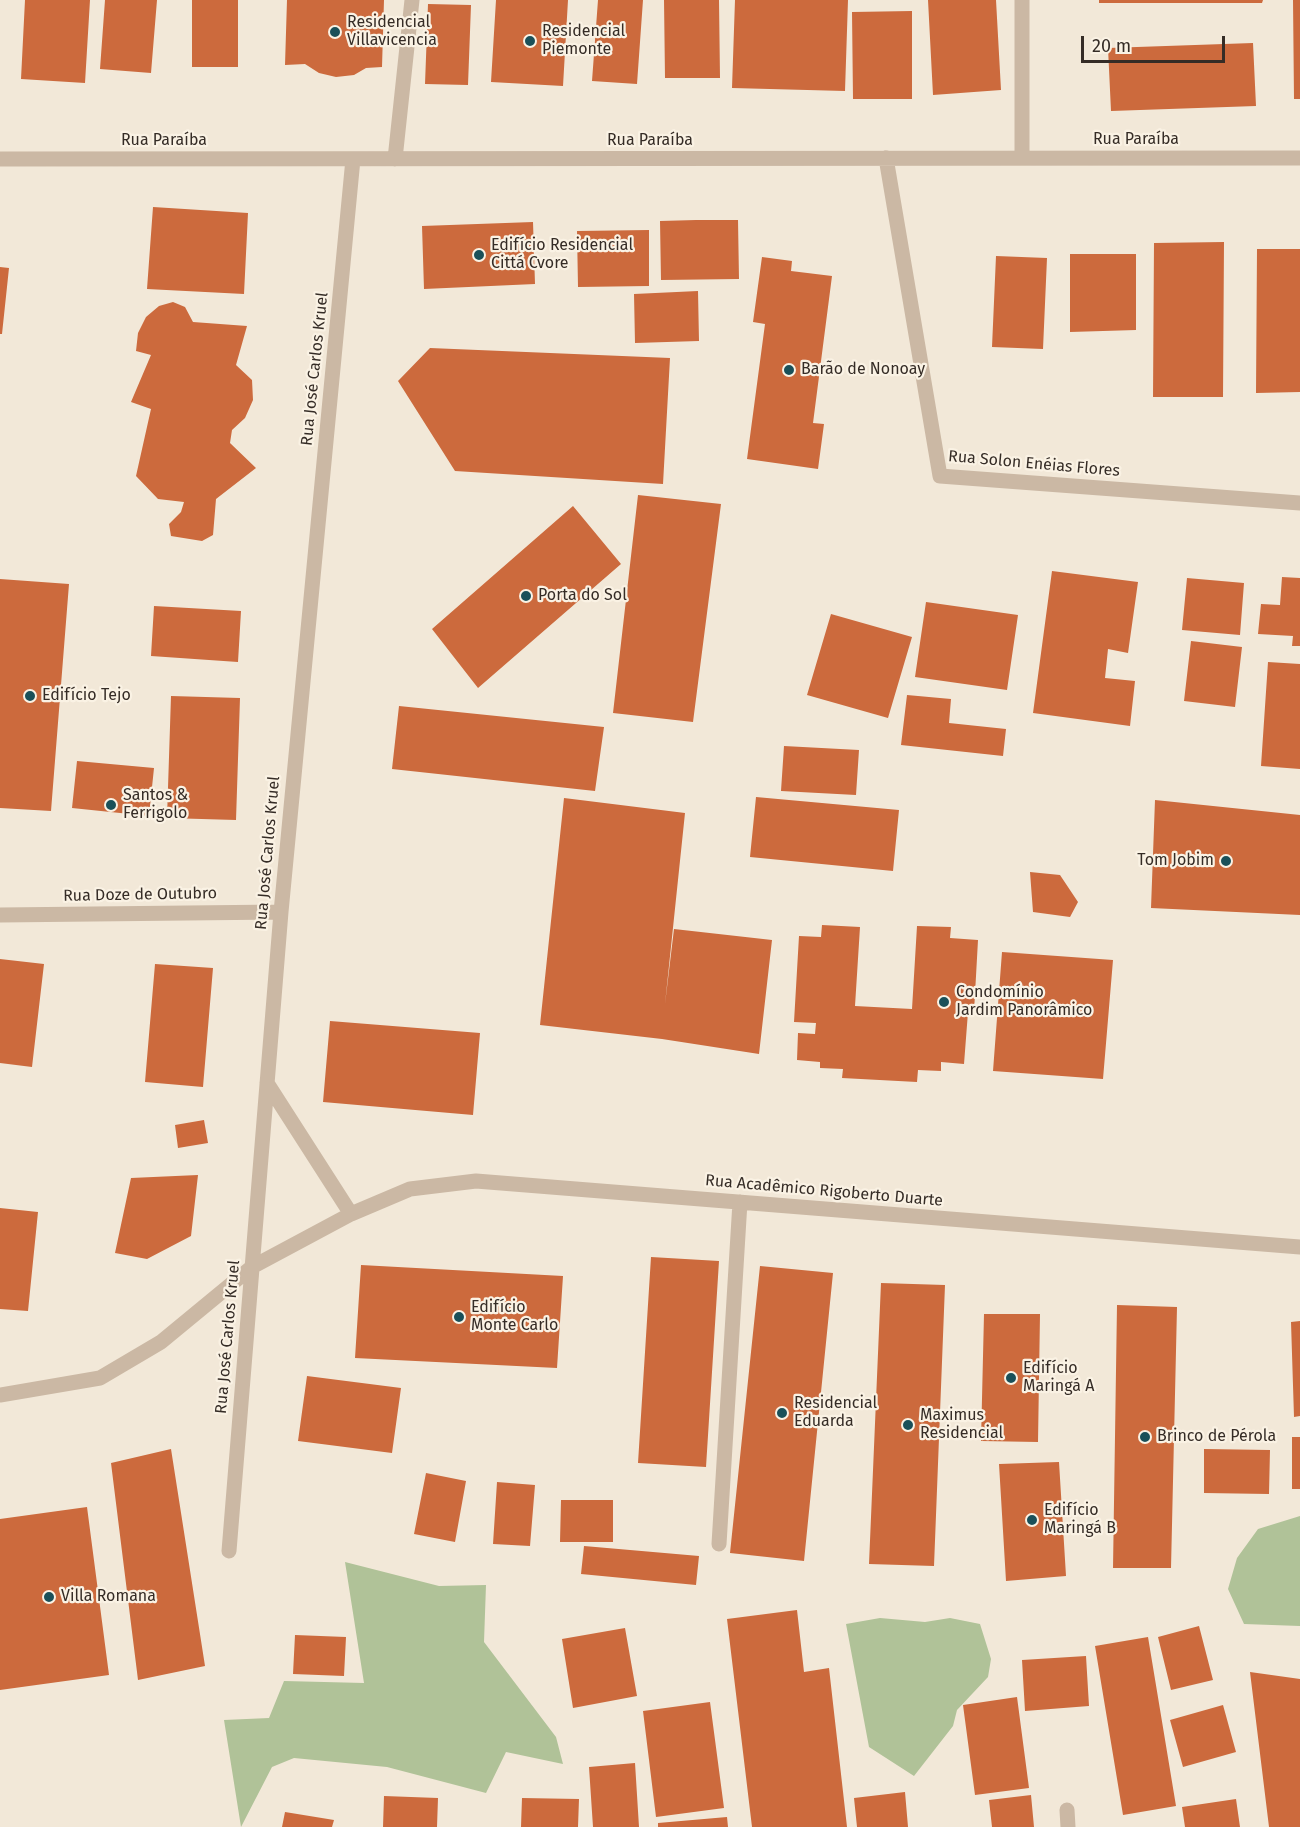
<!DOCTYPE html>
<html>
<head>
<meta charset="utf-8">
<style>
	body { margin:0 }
	#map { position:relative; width:1300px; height:1827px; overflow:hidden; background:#f2e8d8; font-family:"Fira Sans",sans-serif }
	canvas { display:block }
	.scale { position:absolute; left:1081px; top:36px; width:144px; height:27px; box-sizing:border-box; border:3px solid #352c26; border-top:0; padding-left:8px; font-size:18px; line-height:21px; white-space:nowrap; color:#352c26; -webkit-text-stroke:4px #faf2e4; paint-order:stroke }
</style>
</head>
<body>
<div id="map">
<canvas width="1300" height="1827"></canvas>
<div class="scale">20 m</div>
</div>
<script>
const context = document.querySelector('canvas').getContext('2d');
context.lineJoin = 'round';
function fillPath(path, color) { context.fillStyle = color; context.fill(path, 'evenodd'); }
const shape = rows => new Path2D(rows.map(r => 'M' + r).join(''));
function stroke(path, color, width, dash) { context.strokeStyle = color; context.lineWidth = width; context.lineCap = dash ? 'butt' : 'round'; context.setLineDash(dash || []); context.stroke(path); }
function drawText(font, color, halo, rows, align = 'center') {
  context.font = font + ' "Fira Sans",sans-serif'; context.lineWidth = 4.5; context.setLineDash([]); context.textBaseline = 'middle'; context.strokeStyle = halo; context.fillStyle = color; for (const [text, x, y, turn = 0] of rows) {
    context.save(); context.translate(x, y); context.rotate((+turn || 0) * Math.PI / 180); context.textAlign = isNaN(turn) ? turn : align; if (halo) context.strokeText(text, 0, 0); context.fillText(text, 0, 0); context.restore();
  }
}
const green = shape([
	[1300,1516,1300,1626,1244,1624,1228,1589,1237,1558,1258,1529],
	[345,1562,439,1586,486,1585,484,1642,556,1737,563,1764,506,1752,486,1793,387,1767,294,1758,272,1767,241,1827,224,1720,269,1718,284,1681,364,1683],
	[880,1618,925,1622,950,1618,980,1624,991,1659,988,1677,957,1710,953,1726,914,1776,869,1747,846,1624]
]);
const building = shape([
	[25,0,90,0,85,83,21,79],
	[105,0,157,0,151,73,100,69],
	[192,0,238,0,238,67,192,67],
	[287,0,384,0,382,67,366,68,354,75,336,77,319,73,305,64,285,65],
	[496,0,568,0,563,86,491,82],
	[598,0,643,0,637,84,592,81],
	[664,0,719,0,720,78,665,78],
	[735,0,848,0,845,91,732,88],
	[928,0,996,0,1001,90,933,95],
	[1099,0,1263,0,1262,3,1099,3],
	[1293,0,1300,0,1300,99,1294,99],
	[428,4,471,5,468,85,425,84],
	[912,11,912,99,853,99,852,12],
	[1253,43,1256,106,1111,111,1108,48],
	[153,207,248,213,244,294,147,289],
	[696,220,738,220,739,279,661,280,660,221],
	[533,222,535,284,424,289,422,226],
	[649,230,649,286,578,287,577,231],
	[1224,242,1223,397,1153,397,1154,243],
	[1257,249,1300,249,1300,392,1256,393],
	[1070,254,1136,254,1136,330,1070,332],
	[996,256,1047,258,1043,349,992,347],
	[762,257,792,261,791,271,832,276,813,423,824,424,818,469,747,459,765,324,753,322],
	[0,267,9,268,2,334,0,334],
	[698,291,699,341,635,343,634,294],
	[173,302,185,307,193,322,247,326,236,365,252,380,253,400,245,418,232,430,230,443,256,468,216,499,213,535,202,541,171,536,169,524,181,512,184,502,158,499,136,476,151,409,131,402,151,355,136,351,138,333,146,317,159,306],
	[430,348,670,358,663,484,455,471,398,381],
	[638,495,721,504,693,722,613,713],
	[573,506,621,564,478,688,432,629],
	[1052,571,1138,582,1128,653,1108,649,1105,678,1135,681,1130,726,1033,713],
	[1282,577,1300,578,1300,646,1292,646,1293,636,1258,634,1261,604,1280,605],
	[1187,578,1244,583,1240,635,1182,630],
	[0,579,69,584,51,811,0,808],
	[926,602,1018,615,1007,690,915,677],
	[154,606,241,611,238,662,151,656],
	[831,614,912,637,888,718,807,695],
	[1191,641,1242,647,1235,707,1184,701],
	[1268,662,1300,664,1300,769,1261,766],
	[907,695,951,699,949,723,1006,729,1003,756,901,745],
	[171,696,240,698,236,820,167,818],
	[399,706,604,727,595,791,392,769],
	[784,746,859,750,856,795,781,791],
	[77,761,154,768,149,816,72,808],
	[756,797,899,810,893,871,750,857],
	[564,798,685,813,665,1004,674,929,772,940,759,1054,662,1039,540,1025],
	[1155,800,1300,815,1300,915,1151,908],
	[1030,872,1060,875,1078,902,1070,917,1033,912],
	[822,925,860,927,855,1006,912,1009,917,926,951,927,950,938,978,940,974,1012,968,1012,964,1064,941,1062,941,1071,918,1070,917,1082,842,1078,843,1069,820,1068,820,1062,797,1060,798,1033,815,1034,816,1023,794,1022,799,936,821,937],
	[1002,952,1113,960,1103,1079,993,1071],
	[0,959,44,964,32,1067,0,1063],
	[155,964,213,968,203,1087,145,1082],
	[330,1021,480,1033,473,1115,323,1102],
	[204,1120,208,1143,178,1148,175,1125],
	[198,1175,191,1236,147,1259,115,1253,131,1178],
	[0,1208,38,1212,28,1311,0,1309],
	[651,1257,719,1261,706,1467,638,1463],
	[361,1265,563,1276,557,1368,355,1358],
	[760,1266,833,1273,804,1561,730,1553],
	[881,1283,945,1285,934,1566,869,1564],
	[1117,1305,1177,1307,1171,1568,1113,1568],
	[984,1314,1040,1314,1038,1442,981,1441],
	[1300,1321,1300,1416,1294,1417,1291,1322],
	[307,1376,401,1388,392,1453,298,1441],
	[1292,1437,1300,1437,1300,1489,1292,1489],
	[171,1449,205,1666,138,1680,111,1463],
	[1204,1449,1270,1450,1269,1494,1204,1493],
	[1059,1462,1066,1576,1006,1581,999,1464],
	[426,1473,466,1481,455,1542,414,1534],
	[497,1482,535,1485,530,1546,493,1544],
	[561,1500,613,1500,613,1542,560,1542],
	[87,1507,109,1675,0,1690,0,1519],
	[584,1546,699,1556,696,1585,581,1574],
	[797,1610,804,1672,829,1668,847,1827,752,1827,727,1619],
	[1199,1626,1213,1680,1171,1690,1158,1637],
	[625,1628,637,1696,573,1708,562,1639],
	[295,1635,346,1637,344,1676,293,1674],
	[1148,1637,1176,1806,1123,1815,1095,1646],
	[1086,1656,1089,1706,1025,1711,1022,1660],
	[1250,1672,1300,1679,1300,1827,1269,1827],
	[1017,1697,1029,1788,975,1795,963,1705],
	[710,1702,724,1808,656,1817,643,1711],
	[1223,1705,1236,1752,1183,1767,1170,1720],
	[635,1763,639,1827,593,1827,589,1767],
	[905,1792,908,1827,857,1827,854,1798],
	[1031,1795,1034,1827,992,1827,989,1800],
	[384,1796,438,1798,437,1827,383,1827],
	[522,1798,579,1799,578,1827,521,1827],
	[1236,1799,1240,1827,1185,1827,1182,1807],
	[285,1812,334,1820,332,1827,282,1827],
	[727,1817,728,1827,658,1827,658,1823]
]);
const minor = shape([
	[1022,0,1022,158],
	[886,158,940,476,1300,503],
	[0,159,1300,158],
	[395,159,412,0],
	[0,915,281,912],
	[267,1083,351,1214],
	[0,1395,100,1378,161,1342,252,1267,351,1214,410,1189,476,1181,1300,1247],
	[719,1544,740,1202],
	[229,1551,281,912,353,159],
	[1067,1810,1068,1827]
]);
const markers = [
	[335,32,6,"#1a5059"],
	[530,41,6,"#1a5059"],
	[479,255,6,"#1a5059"],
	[789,370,6,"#1a5059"],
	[526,596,6,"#1a5059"],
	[30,696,6,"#1a5059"],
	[111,805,6,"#1a5059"],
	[1226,861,6,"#1a5059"],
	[944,1002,6,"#1a5059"],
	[459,1317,6,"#1a5059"],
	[1011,1378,6,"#1a5059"],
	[782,1413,6,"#1a5059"],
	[908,1425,6,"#1a5059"],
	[1145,1437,6,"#1a5059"],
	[1032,1520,6,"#1a5059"],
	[49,1597,6,"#1a5059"]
];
const poiNames = [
	["Residencial",347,23],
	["Villavicencia",347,41],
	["Residencial",542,32],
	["Piemonte",542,50],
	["Edifício Residencial",491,246],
	["Cittá Cvore",491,264],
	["Barão de Nonoay",801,370],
	["Porta do Sol",538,596],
	["Edifício Tejo",42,696],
	["Santos &",123,796],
	["Ferrigolo",123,814],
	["Tom Jobim",1214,861,"right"],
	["Condomínio",956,993],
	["Jardim Panorâmico",956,1011],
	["Edifício",471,1308],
	["Monte Carlo",471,1326],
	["Edifício",1023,1369],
	["Maringá A",1023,1387],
	["Residencial",794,1404],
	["Eduarda",794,1422],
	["Maximus",920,1416],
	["Residencial",920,1434],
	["Brinco de Pérola",1157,1437],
	["Edifício",1044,1511],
	["Maringá B",1044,1529],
	["Villa Romana",61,1597]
];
const streetNames = [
	["Rua Paraíba",1136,140],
	["Rua Paraíba",164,141],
	["Rua Paraíba",650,141],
	["Rua José Carlos Kruel",315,369,-84],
	["Rua Solon Enéias Flores",1034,464,5],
	["Rua José Carlos Kruel",268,853,-85],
	["Rua Doze de Outubro",140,895,-1],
	["Rua Acadêmico Rigoberto Duarte",824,1191,5],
	["Rua José Carlos Kruel",228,1337,-85]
];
fillPath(green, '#b0c298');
fillPath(building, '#cc6a3d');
stroke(minor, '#cbb8a4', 15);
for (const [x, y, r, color] of markers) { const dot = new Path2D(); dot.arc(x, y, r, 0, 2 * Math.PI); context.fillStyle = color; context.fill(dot); stroke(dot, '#faf2e4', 2); }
drawText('16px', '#352c26', '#faf2e4', poiNames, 'left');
drawText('16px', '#352c26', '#faf2e4', streetNames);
</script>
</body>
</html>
